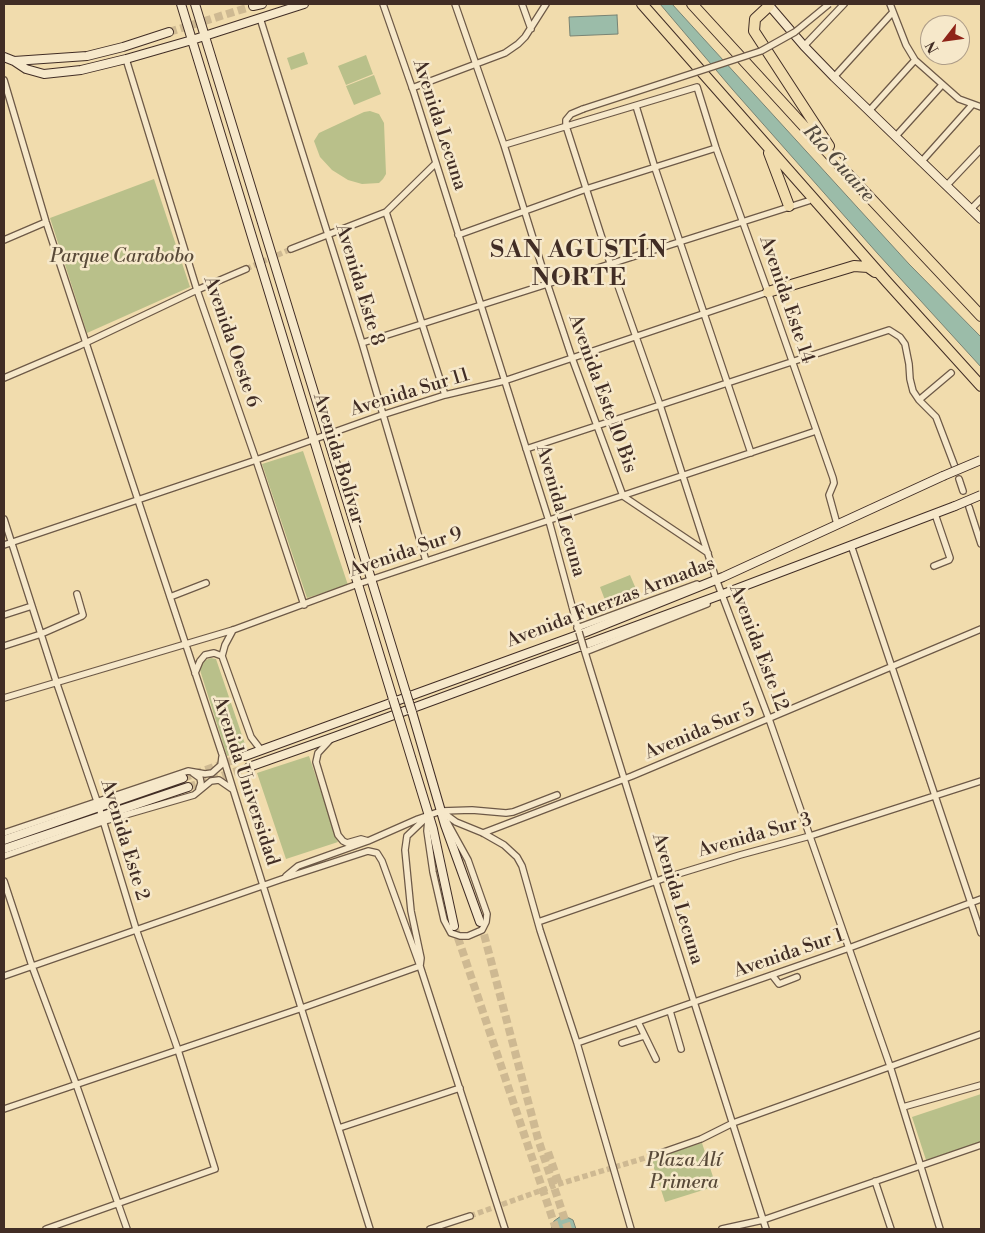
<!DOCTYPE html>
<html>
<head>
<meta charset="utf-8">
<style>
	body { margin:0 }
	#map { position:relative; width:985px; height:1233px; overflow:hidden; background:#f1dcad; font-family:"Libre Bodoni",serif }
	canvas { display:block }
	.frame { position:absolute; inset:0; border:5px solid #412d25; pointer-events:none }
	.north { position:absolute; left:920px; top:15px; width:50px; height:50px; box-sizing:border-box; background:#f6e8ca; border:1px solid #ae9d88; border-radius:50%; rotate:240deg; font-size:14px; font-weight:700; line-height:20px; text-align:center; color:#412d25 }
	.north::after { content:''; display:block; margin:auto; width:18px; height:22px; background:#8f2418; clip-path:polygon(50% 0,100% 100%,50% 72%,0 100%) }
</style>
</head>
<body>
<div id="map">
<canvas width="985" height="1233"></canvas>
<div class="frame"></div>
<div class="north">N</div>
</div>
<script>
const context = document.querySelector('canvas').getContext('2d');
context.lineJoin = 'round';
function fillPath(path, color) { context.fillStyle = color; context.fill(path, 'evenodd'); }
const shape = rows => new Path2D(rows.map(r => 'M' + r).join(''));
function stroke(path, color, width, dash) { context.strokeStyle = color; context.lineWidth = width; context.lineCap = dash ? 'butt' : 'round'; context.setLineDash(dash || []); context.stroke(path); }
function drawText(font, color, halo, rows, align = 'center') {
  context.font = font + ' "Libre Bodoni",serif'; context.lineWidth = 5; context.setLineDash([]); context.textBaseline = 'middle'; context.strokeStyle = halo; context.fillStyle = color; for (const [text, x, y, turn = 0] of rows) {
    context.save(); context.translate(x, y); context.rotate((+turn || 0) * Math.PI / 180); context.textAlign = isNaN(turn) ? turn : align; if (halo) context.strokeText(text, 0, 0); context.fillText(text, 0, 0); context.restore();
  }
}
const green = shape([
	[304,52,308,64,291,70,287,58],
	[366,55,373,74,346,85,338,66],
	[374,75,381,94,354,105,346,86],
	[370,111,379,114,384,123,386,174,383,179,379,183,362,184,348,180,332,170,320,157,314,141,319,133,364,112],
	[154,179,190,287,87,333,50,218],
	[303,451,348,585,307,598,262,464],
	[630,575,639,596,608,608,600,587],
	[211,658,216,659,247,750,227,756,199,667,201,662],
	[309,756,338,842,286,859,257,773],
	[981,1094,981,1142,926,1160,912,1117],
	[702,1143,716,1186,665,1202,651,1159]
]);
const water = shape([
	[660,4,672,4,909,264,981,337,981,367,878,254,733,90,660,4],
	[617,15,618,34,570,36,569,17,617,15],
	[561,1216,569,1218,573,1220,576,1229,551,1229,554,1221,561,1216]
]);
const streetTunnel = shape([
	[246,269,291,249],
	[470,1216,559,1184,658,1154]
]);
const secondaryTunnel = shape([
	[169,32,253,6],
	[183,778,245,756],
	[188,787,249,767],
	[481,923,538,1139,568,1229],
	[454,926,556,1229],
	[548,1152,559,1184]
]);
const street = shape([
	[383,4,414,93,549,521,579,632],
	[455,4,504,145,547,283,572,358,623,496,708,553],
	[522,4,531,29],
	[890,4,906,45,915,60,959,99,981,107],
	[260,18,362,343,426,561],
	[804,46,844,4],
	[126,59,197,290,256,460,304,605],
	[834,77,893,12],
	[4,80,46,222,223,757,370,1229],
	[412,88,505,53,518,44,525,37,546,4],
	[636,106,655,168,751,453],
	[583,109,571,114,566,120,566,126,610,263,660,405,716,579,769,719,890,1066,940,1229],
	[869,111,915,60],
	[896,136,942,85],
	[504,145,697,87,716,148,768,292,833,478,834,483,829,495,837,524],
	[922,161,972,105],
	[947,185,981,149],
	[971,209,981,199],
	[386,212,445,395],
	[458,235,586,189,716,148],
	[4,240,46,222],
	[291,249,386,212,436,163],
	[362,343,808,201],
	[4,378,79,346,197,290,246,269],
	[919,400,951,373],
	[526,449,889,330,900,337,905,344,909,364,910,379,913,391,919,400,936,417,955,467],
	[959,479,963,491],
	[969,507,981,544],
	[4,519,57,684,99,807,136,929,178,1050,215,1169,46,1229],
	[4,545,256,460,382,415,445,395,504,381,768,292],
	[851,545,981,933],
	[934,566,949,560,950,558,935,514],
	[170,597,206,583],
	[4,615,32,606],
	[577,628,697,584],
	[233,630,225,645,222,656,251,737,261,750],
	[4,646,41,634,82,616,83,615,77,594],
	[584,649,656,882,766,1229],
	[585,652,707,604],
	[195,673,200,661,205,655,214,653,222,656],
	[4,698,233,630,358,584,816,431],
	[330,740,318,753,316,762,338,835,343,841,347,843,361,839,368,841],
	[193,773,200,778,201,783,199,789],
	[441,811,456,822,483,833,504,845,517,857,522,866,540,930,577,1043,631,1229],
	[429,815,407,836,405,850,411,911,421,958,420,966,505,1229],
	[428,819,427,831,433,872,444,920,451,933,460,936,468,936,482,930,486,922,487,914,468,860,447,822],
	[4,833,188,771,205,774,212,773,221,765,222,757],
	[483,833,632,776,981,629],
	[4,856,108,820,194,795,211,781,219,780,232,789],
	[286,876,298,866,368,841,418,819,441,811,472,810,506,813,513,812,557,795],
	[4,881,32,966,76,1084,127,1229],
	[538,922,668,877,740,855,810,836,981,781],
	[772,975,779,984,797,977],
	[4,976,282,879,368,851,377,853,382,861,420,966,302,1008,4,1109],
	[670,1011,681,1049],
	[638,1022,656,1059],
	[577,1043,849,948,981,899],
	[622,1043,644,1036],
	[903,1107,981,1085],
	[339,1128,460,1088],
	[658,1154,701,1139,733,1123,981,1034],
	[875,1181,891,1229],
	[430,1229,470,1216],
	[722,1229,763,1220,981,1145]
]);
const secondary = shape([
	[181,4,393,699],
	[195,4,406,693],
	[768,4,804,46,834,77,981,219],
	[253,6,262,4],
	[4,57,14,61,87,56,123,47,169,32],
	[14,61,26,69,44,74,81,70,126,59,192,40,304,4],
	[412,712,445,825,480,922],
	[399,718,433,829,454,926],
	[245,756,586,632,723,577,943,476],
	[249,767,334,737,723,594,955,506],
	[4,840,183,778],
	[4,849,188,787]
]);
const highway = shape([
	[642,4,887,282,981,386],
	[692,4,844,170,981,316],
	[769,6,755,19,754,31,829,146],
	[769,153,789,206],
	[768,292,854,266,868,267,875,272]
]);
const streetBridge = shape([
	[583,109,761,51,795,32,829,4],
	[579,632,584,649]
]);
const secondaryBridge = shape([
	[943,476,981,460],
	[955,506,981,495],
	[406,693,412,712],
	[393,699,399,718]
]);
const streetNames = [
	["Avenida Lecuna",439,125,72],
	["Avenida Este 8",359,285,73],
	["Avenida Este 14",786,300,71],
	["Avenida Oeste 6",231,342,71],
	["Avenida Sur 11",410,393,-17],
	["Avenida Este 10 Bis",602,394,70],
	["Avenida Bolívar",338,459,73],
	["Avenida Lecuna",560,511,74],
	["Avenida Sur 9",406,553,-19],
	["Avenida Fuerzas Armadas",611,603,-21],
	["Avenida Este 12",758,648,69],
	["Avenida Sur 5",700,732,-23],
	["Avenida Universidad",245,781,72],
	["Avenida Sur 3",755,836,-16],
	["Avenida Este 2",124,840,73],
	["Avenida Lecuna",677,899,73],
	["Avenida Sur 1",789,954,-19]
];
const parkNames = [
	["Parque Carabobo",122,257],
	["Plaza Alí",684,1161],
	["Primera",684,1183]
];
const waterNames = [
	["Río Guaire",838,164,48]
];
const districtNames = [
	["SAN AGUSTÍN",579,251],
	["NORTE",579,279]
];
fillPath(green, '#b9c08a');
fillPath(water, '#9bbca9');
stroke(water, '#778374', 1);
stroke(streetTunnel, '#ceb992', 5.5, [5.5, 3]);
stroke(secondaryTunnel, '#ceb992', 8, [8, 4]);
stroke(street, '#6d5947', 8);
stroke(secondary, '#412d25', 10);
stroke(highway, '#412d25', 12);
stroke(street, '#f6e8ca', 5.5);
stroke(secondary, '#f6e8ca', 8);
stroke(highway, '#f1dcad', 10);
stroke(streetBridge, '#6d5947', 8, []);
stroke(secondaryBridge, '#412d25', 10, []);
stroke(streetBridge, '#f6e8ca', 5.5);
stroke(secondaryBridge, '#f6e8ca', 8);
drawText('19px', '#412d25', '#f6e8ca', streetNames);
drawText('italic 19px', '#594a39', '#f6e8ca', parkNames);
drawText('italic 20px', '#534a3f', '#f6e8ca', waterNames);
context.letterSpacing = '1px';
drawText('bold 24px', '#412d25', '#f6e8ca', districtNames);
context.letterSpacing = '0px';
</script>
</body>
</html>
